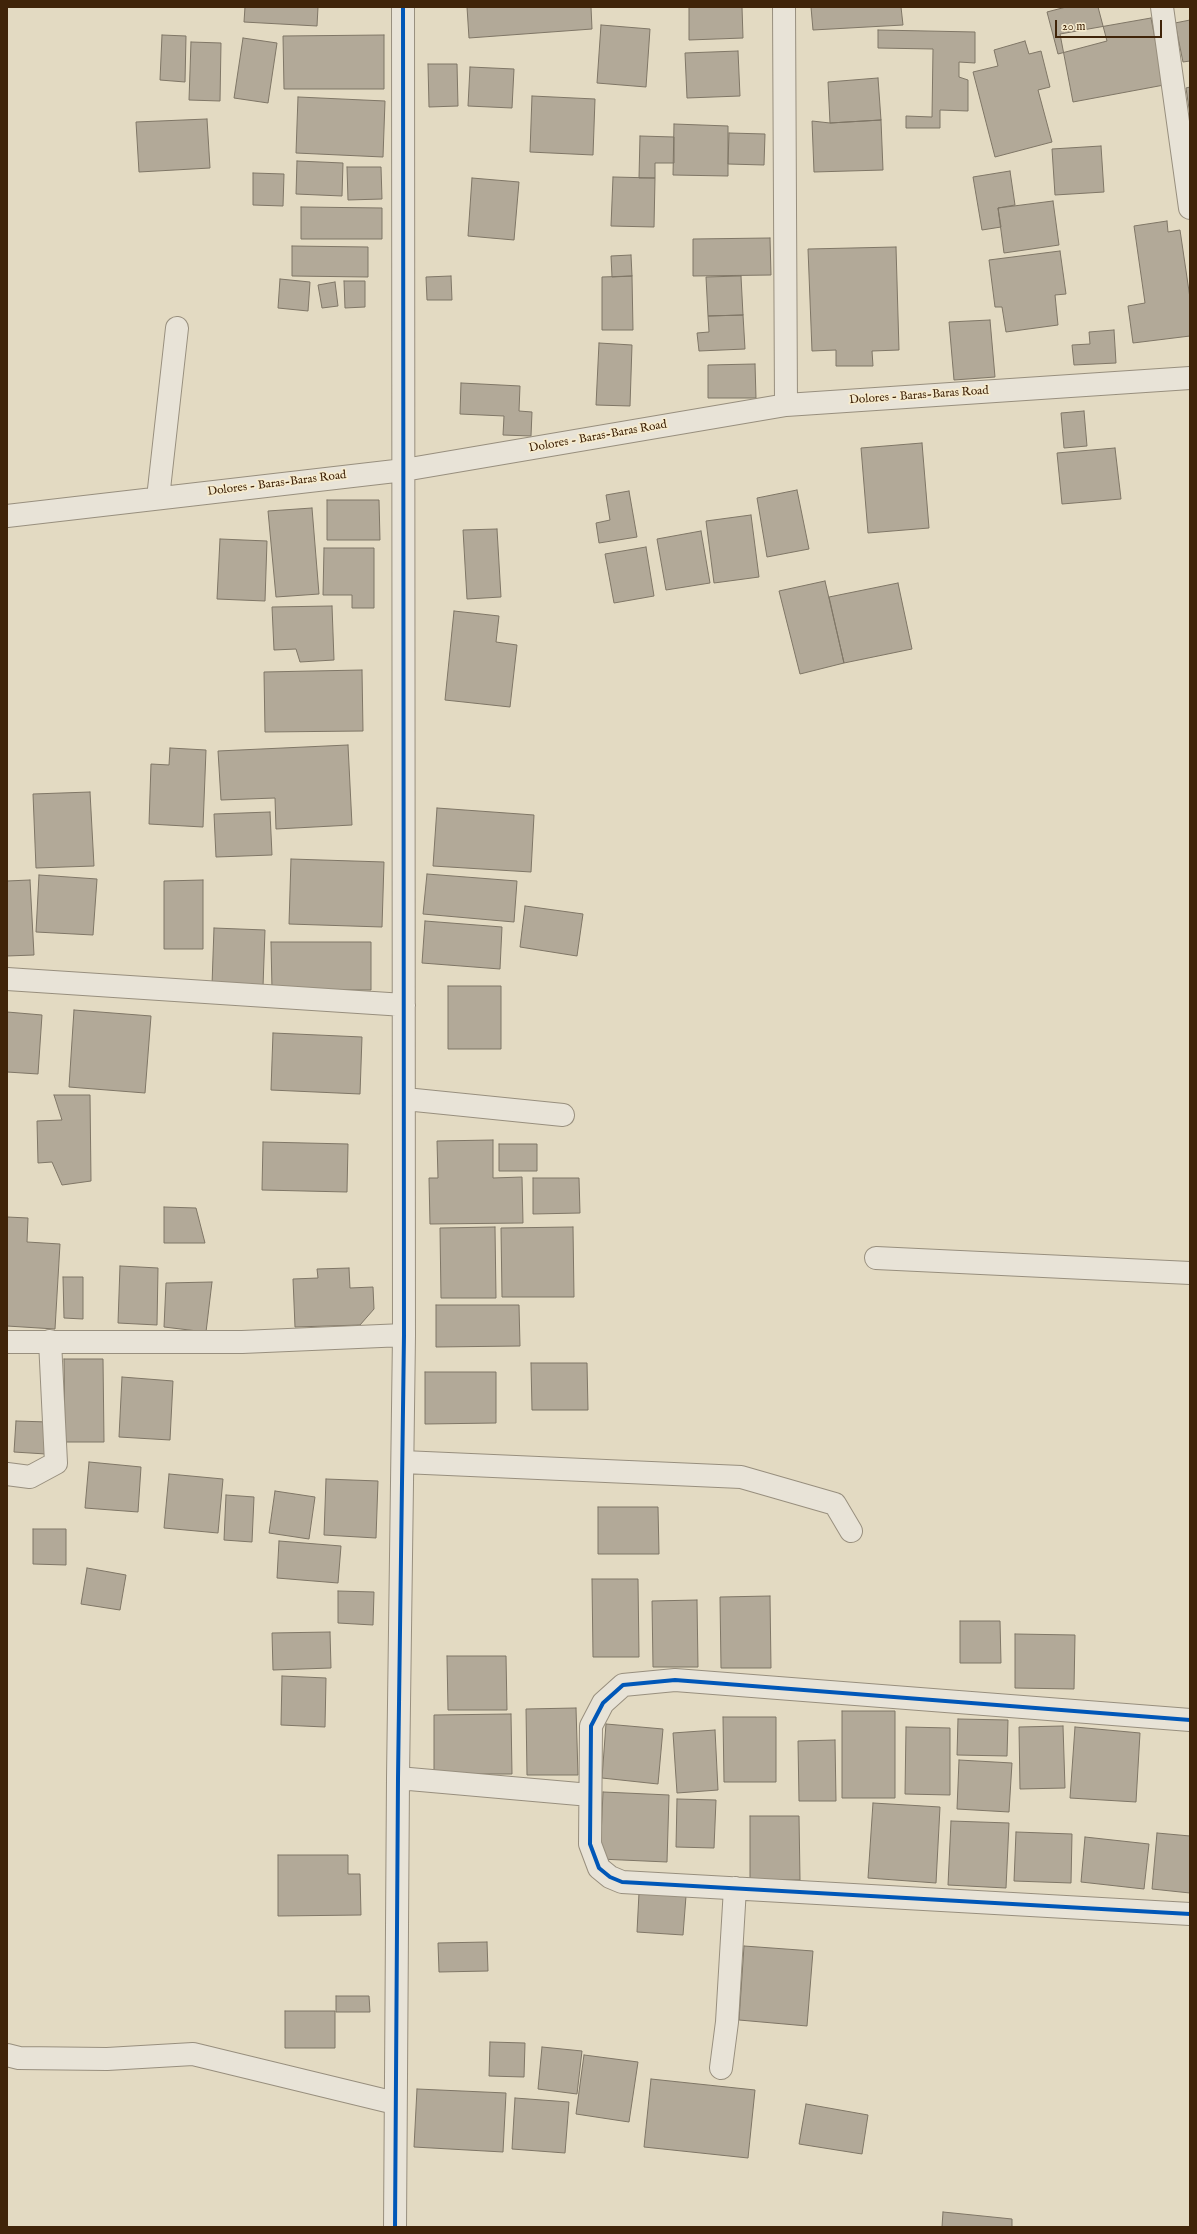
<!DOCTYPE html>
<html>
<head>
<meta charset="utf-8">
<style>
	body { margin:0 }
	#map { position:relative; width:1197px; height:2234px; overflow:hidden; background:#e3dac2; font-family:"IM FELL English",serif }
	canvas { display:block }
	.frame { position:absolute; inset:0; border:8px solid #402409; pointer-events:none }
	.scale { position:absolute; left:1055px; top:20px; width:107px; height:18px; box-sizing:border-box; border:2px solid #402409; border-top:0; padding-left:5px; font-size:12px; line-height:14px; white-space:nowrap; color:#402409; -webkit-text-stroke:3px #f6ebce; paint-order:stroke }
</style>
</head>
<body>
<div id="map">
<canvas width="1197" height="2234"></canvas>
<div class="frame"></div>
<div class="scale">20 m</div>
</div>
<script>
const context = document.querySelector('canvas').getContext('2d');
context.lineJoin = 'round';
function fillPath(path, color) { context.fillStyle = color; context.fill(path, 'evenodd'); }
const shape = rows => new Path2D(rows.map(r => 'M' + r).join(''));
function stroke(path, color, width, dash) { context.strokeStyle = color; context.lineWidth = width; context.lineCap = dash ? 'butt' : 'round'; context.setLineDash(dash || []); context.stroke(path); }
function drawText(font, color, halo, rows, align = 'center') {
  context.font = font + ' "IM FELL English",serif'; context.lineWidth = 3.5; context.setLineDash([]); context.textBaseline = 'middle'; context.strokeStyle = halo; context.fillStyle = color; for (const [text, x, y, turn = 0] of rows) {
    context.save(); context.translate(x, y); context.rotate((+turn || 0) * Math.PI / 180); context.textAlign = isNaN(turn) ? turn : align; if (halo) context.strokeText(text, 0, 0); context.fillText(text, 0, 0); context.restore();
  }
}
const building = shape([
	[245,7,318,7,317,26,244,22,245,7],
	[467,7,591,7,592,29,469,38,467,7],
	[689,7,742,7,743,38,689,40,689,7],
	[811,7,901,7,903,25,813,30,811,7],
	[1066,7,1098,7,1107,41,1058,54,1047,12,1066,7],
	[1151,18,1164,85,1073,102,1060,34,1151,18],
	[1190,20,1190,61,1183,62,1175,23,1190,20],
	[601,25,650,29,646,87,597,83,601,25],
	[878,30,975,32,975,63,959,62,959,77,968,80,968,111,940,110,940,128,906,128,906,116,932,117,933,49,878,48,878,30],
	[162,35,186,36,185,82,160,80,162,35],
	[384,35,384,89,284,89,283,36,384,35],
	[243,38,277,43,268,103,234,98,243,38],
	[1025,41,1029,54,1041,51,1050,87,1038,90,1052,142,995,157,973,72,998,66,994,50,1025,41],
	[191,42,221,43,220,101,189,100,191,42],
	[738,51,740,96,687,98,685,53,738,51],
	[428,64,457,64,458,106,429,107,428,64],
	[470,67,514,69,512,108,468,106,470,67],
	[878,78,881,120,830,123,828,82,878,78],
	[1190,87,1190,115,1186,88,1190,87],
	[532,96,595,99,593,155,530,152,532,96],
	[298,97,385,101,383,157,296,153,298,97],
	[207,119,210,168,139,172,136,122,207,119],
	[881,120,883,170,814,172,812,121,830,123,881,120],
	[674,124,728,126,728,176,673,175,674,124],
	[729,133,765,134,764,165,728,164,729,133],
	[640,136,674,137,674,163,655,163,655,178,639,178,640,136],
	[1101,146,1104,192,1055,195,1052,149,1101,146],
	[297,161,343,163,342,196,296,194,297,161],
	[347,167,381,167,382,199,348,200,347,167],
	[1010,171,1015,205,998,208,1001,227,982,230,973,177,1010,171],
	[253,173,284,174,283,206,253,205,253,173],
	[613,177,655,178,654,227,611,226,613,177],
	[472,178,519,182,514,240,468,236,472,178],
	[1053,201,1059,245,1004,253,998,208,1053,201],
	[301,207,382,208,382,239,301,239,301,207],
	[1167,221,1168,232,1180,230,1190,298,1190,336,1133,343,1128,306,1145,303,1134,226,1167,221],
	[770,238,771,275,693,276,693,239,770,238],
	[292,246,368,247,368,277,292,276,292,246],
	[896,247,899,350,872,351,873,366,836,366,836,350,812,351,808,249,896,247],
	[1060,251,1066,294,1055,295,1058,325,1006,332,1002,307,995,307,989,260,1060,251],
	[631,255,632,276,612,277,611,256,631,255],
	[451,276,452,300,427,300,426,277,451,276],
	[632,276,633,330,602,330,602,277,632,276],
	[741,276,743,315,708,316,706,277,741,276],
	[280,279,310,282,308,311,278,308,280,279],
	[344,281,365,281,365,307,345,308,344,281],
	[335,282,338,306,322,308,318,285,335,282],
	[743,315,745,349,699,351,697,333,709,332,708,316,743,315],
	[990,320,995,377,954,380,949,322,990,320],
	[1114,330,1116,363,1074,365,1072,345,1090,344,1089,332,1114,330],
	[599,343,632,345,630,406,596,405,599,343],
	[755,364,756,398,708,398,708,365,755,364],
	[461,383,520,386,519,411,532,412,531,436,503,435,504,416,460,414,461,383],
	[1084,411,1087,446,1064,448,1061,413,1084,411],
	[922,443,929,528,868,533,861,448,922,443],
	[1115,448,1121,499,1062,504,1057,453,1115,448],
	[797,490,809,549,767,557,757,498,797,490],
	[629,491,637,537,599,543,596,523,610,520,606,495,629,491],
	[327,500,379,500,380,540,327,540,327,500],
	[312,508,319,594,276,597,268,511,312,508],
	[751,515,759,577,714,583,706,521,751,515],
	[497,529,501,597,467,599,463,530,497,529],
	[701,531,710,583,666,590,657,539,701,531],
	[220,539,267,541,265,601,217,599,220,539],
	[646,547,654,596,614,603,605,554,646,547],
	[324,548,374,548,374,608,352,608,352,595,323,595,324,548],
	[825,581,844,663,800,674,779,591,825,581],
	[898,583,912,649,844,663,829,597,898,583],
	[332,606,334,660,300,662,296,649,274,650,272,607,332,606],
	[454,611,499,616,496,642,517,645,510,707,445,700,454,611],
	[362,670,363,731,265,732,264,672,362,670],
	[348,745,352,825,276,829,275,798,221,800,218,751,348,745],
	[170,748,206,750,203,827,149,824,151,764,169,765,170,748],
	[90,792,94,866,36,868,33,794,90,792],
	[437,808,534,815,531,872,433,866,437,808],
	[270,812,272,855,216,857,214,814,270,812],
	[291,859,384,862,382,927,289,924,291,859],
	[427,874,517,881,514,922,423,914,427,874],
	[39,875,97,879,93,935,36,932,39,875],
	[30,880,34,955,7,956,7,881,30,880],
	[203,880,203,949,164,949,164,881,203,880],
	[525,906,583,914,577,956,520,947,525,906],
	[425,921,502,927,500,969,422,963,425,921],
	[214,928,265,930,263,987,212,985,214,928],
	[271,942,371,942,371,990,272,990,271,942],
	[448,986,501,986,501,1049,448,1049,448,986],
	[74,1010,151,1016,145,1093,69,1087,74,1010],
	[7,1012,42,1015,38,1074,7,1072,7,1012],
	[273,1033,362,1037,360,1094,271,1090,273,1033],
	[54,1095,90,1095,91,1181,62,1185,52,1162,38,1163,37,1121,62,1120,54,1095],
	[493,1140,493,1178,522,1177,523,1223,430,1224,429,1178,438,1178,437,1141,493,1140],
	[263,1142,348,1144,347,1192,262,1190,263,1142],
	[499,1144,537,1144,537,1171,499,1171,499,1144],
	[533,1178,579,1178,580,1213,533,1214,533,1178],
	[164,1207,196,1208,205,1243,164,1243,164,1207],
	[7,1217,28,1218,27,1242,60,1244,55,1329,7,1326,7,1217],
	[495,1227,496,1298,441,1298,440,1228,495,1227],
	[573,1227,574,1297,502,1297,501,1228,573,1227],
	[120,1266,158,1268,157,1325,118,1323,120,1266],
	[349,1268,350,1288,373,1287,374,1309,360,1325,295,1327,293,1279,318,1278,317,1269,349,1268],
	[63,1277,83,1277,83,1319,64,1318,63,1277],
	[212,1282,206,1332,164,1327,166,1283,212,1282],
	[436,1305,519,1305,520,1346,436,1347,436,1305],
	[64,1359,103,1359,104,1442,65,1442,64,1359],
	[531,1363,587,1363,588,1410,532,1410,531,1363],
	[425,1372,496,1372,496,1423,425,1424,425,1372],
	[122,1377,173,1381,170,1440,119,1437,122,1377],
	[16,1421,48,1422,46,1454,14,1452,16,1421],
	[89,1462,141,1467,138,1512,85,1508,89,1462],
	[169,1474,223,1479,218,1533,164,1528,169,1474],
	[326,1479,378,1481,376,1538,324,1535,326,1479],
	[275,1491,315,1497,309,1539,269,1533,275,1491],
	[226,1495,254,1497,252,1542,224,1540,226,1495],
	[598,1507,658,1507,659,1554,598,1554,598,1507],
	[33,1529,66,1529,66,1565,33,1564,33,1529],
	[279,1541,341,1546,338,1583,277,1578,279,1541],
	[87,1568,126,1575,120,1610,81,1604,87,1568],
	[592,1579,638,1579,639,1657,593,1657,592,1579],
	[338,1591,374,1592,373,1625,338,1623,338,1591],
	[770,1596,771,1668,721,1668,720,1597,770,1596],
	[697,1600,698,1667,653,1667,652,1601,697,1600],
	[960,1621,1000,1621,1001,1663,960,1663,960,1621],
	[330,1632,331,1668,273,1670,272,1633,330,1632],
	[1015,1634,1075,1635,1074,1689,1015,1688,1015,1634],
	[447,1656,506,1656,507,1710,448,1710,447,1656],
	[282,1676,326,1678,325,1727,281,1725,282,1676],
	[576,1708,578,1775,527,1775,526,1709,576,1708],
	[842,1711,895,1711,895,1798,842,1798,842,1711],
	[511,1714,512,1774,434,1774,434,1715,511,1714],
	[723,1717,776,1717,776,1782,724,1782,723,1717],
	[958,1719,1008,1720,1007,1756,957,1755,958,1719],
	[606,1724,663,1729,658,1784,602,1778,606,1724],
	[1063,1726,1065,1788,1020,1789,1019,1727,1063,1726],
	[906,1727,950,1728,950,1795,905,1794,906,1727],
	[1075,1727,1140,1733,1136,1802,1070,1798,1075,1727],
	[715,1730,718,1790,677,1793,673,1733,715,1730],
	[835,1740,836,1801,799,1801,798,1741,835,1740],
	[959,1760,1012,1763,1009,1812,957,1809,959,1760],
	[603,1792,669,1795,667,1862,600,1859,603,1792],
	[677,1799,716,1800,714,1848,676,1847,677,1799],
	[873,1803,940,1807,936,1883,868,1878,873,1803],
	[750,1816,799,1816,800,1880,750,1880,750,1816],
	[951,1821,1009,1823,1006,1888,948,1885,951,1821],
	[1016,1832,1072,1834,1071,1883,1014,1881,1016,1832],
	[1157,1833,1190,1836,1190,1893,1152,1889,1157,1833],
	[1085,1837,1149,1844,1144,1889,1081,1882,1085,1837],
	[278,1855,348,1855,348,1874,360,1874,361,1915,278,1916,278,1855],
	[639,1893,686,1896,683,1935,637,1932,639,1893],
	[487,1942,488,1971,439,1972,438,1943,487,1942],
	[744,1946,813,1951,807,2026,739,2020,744,1946],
	[336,1996,369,1996,370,2012,336,2012,336,1996],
	[285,2011,335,2011,335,2048,285,2048,285,2011],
	[490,2042,525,2043,524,2077,489,2076,490,2042],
	[542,2047,582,2051,577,2094,538,2089,542,2047],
	[584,2055,638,2062,629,2122,576,2114,584,2055],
	[651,2079,755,2090,748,2158,644,2147,651,2079],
	[417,2089,506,2093,503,2152,414,2147,417,2089],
	[515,2098,569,2102,565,2153,512,2149,515,2098],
	[806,2104,868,2115,862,2154,799,2144,806,2104],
	[943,2212,1012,2219,1012,2227,942,2227,943,2212]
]);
const minor = shape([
	[784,7,786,405],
	[1162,7,1190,208],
	[158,498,177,328],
	[7,516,404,470,786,405,1190,378],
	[7,979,404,1005],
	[405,1099,563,1115],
	[876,1258,1190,1273],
	[7,1342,242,1342,404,1335],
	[403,1462,741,1477,835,1504,851,1531],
	[7,1474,30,1477,56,1463,50,1341],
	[1190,1720,675,1680,623,1685,603,1703,591,1726,590,1844,599,1868,610,1877,622,1882,1190,1914],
	[398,1778,590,1795],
	[7,2055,19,2058,107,2059,193,2054,395,2103],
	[721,2068,727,2022,735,1888],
	[395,2227,398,1778,404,1335,403,7]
]);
const cycleway = shape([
	[1190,1720,675,1680,623,1685,603,1703,591,1726,590,1844,599,1868,610,1877,622,1882,1190,1914],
	[395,2227,398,1778,404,1335,403,7]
]);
const streetNames = [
	["Dolores - Baras-Baras Road",919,396,-4],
	["Dolores - Baras-Baras Road",598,437,-10],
	["Dolores - Baras-Baras Road",277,484,-7]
];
fillPath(building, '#b2a998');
stroke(building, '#7f7666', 1);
stroke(minor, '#988f7e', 24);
stroke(minor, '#e8e3d7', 22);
stroke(cycleway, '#0057b8', 4);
drawText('12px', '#402409', '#f6ebce', streetNames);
</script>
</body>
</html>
